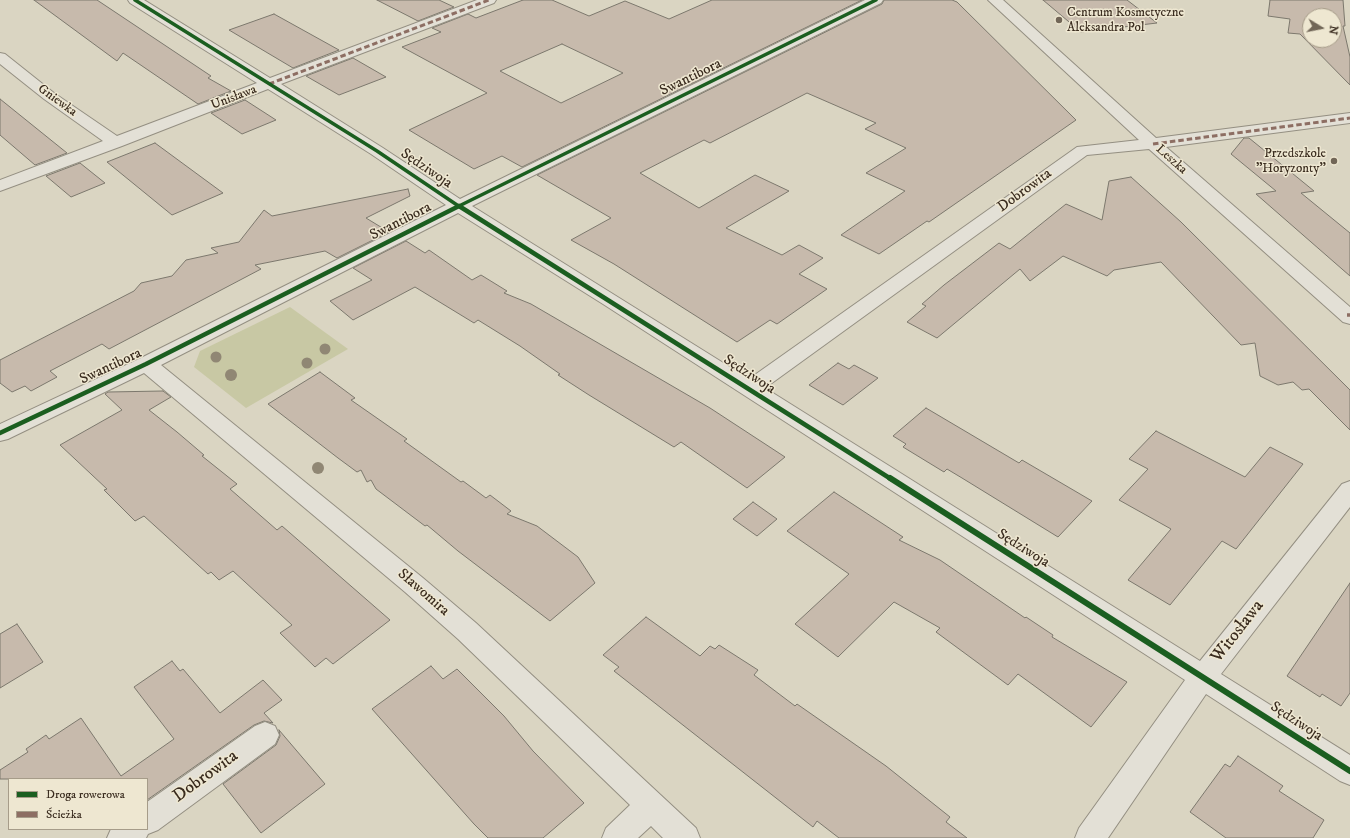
<!DOCTYPE html>
<html>
<head>
<meta charset="utf-8">
<style>
	body { margin:0 }
	#map { position:relative; width:1350px; height:838px; overflow:hidden; background:#dad5c2; font-family:"IM FELL DW Pica",serif }
	canvas { display:block }
	.legend { position:absolute; left:8px; top:778px; width:140px; height:52px; box-sizing:border-box; background:#eee7d1; border:1px solid #a69c89; margin:0; padding:5px 7px; list-style:none; font-size:12px; color:#392b1e }
	.legend li { display:flex; align-items:center; gap:8px; height:20px }
	.legend b { width:20px; border:1px solid #a69c89 }
	.north { position:absolute; left:1302px; top:8px; width:40px; height:40px; box-sizing:border-box; background:#eee7d1; border:1px solid #a69c89; border-radius:50%; rotate:100deg; font-size:11px; font-weight:700; line-height:16px; text-align:center; color:#392b1e }
	.north::after { content:''; display:block; margin:auto; width:14px; height:18px; background:#716657; clip-path:polygon(50% 0,100% 100%,50% 72%,0 100%) }
</style>
</head>
<body>
<div id="map">
<canvas width="1350" height="838"></canvas>
<ul class="legend">
<li><b style="height:5px;background:#1b5e20"></b>Droga rowerowa</li>
<li><b style="height:5px;background:#8d6e63"></b>Ścieżka</li>
</ul>
<div class="north">N</div>
</div>
<script>
const context = document.querySelector('canvas').getContext('2d');
context.lineJoin = 'round';
function fillPath(path, color) { context.fillStyle = color; context.fill(path, 'evenodd'); }
const shape = rows => new Path2D(rows.map(r => 'M' + r).join(''));
function stroke(path, color, width, dash) { context.strokeStyle = color; context.lineWidth = width; context.lineCap = dash ? 'butt' : 'round'; context.setLineDash(dash || []); context.stroke(path); }
function drawText(font, color, halo, rows, align = 'center') {
  context.font = font + ' "IM FELL DW Pica",serif'; context.lineWidth = 3; context.setLineDash([]); context.textBaseline = 'middle'; context.strokeStyle = halo; context.fillStyle = color; for (const [text, x, y, turn = 0] of rows) {
    context.save(); context.translate(x, y); context.rotate((+turn || 0) * Math.PI / 180); context.textAlign = isNaN(turn) ? turn : align; if (halo) context.strokeText(text, 0, 0); context.fillText(text, 0, 0); context.restore();
  }
}
const green = shape([
	[290,307,348,349,246,408,194,367,200,351]
]);
const building = shape([
	[34,0,97,0,211,76,208,78,231,91,198,104,123,53,117,61,34,0],
	[377,0,439,0,454,7,418,21,377,0],
	[523,0,552,0,589,16,625,1,669,19,712,0,862,0,522,167,502,156,474,169,409,130,487,93,402,47,441,32,432,28,468,14,476,18,523,0],
	[562,44,623,73,561,103,500,71,562,44],
	[884,0,952,0,957,2,1076,120,929,222,927,221,879,254,841,235,905,191,866,173,906,148,865,129,876,123,807,93,710,143,704,140,640,173,699,208,755,175,789,191,726,228,782,255,799,245,823,258,799,274,827,289,777,324,770,320,737,342,614,264,571,240,611,218,537,175,882,4,884,0],
	[1043,0,1127,0,1157,23,1081,32,1043,0],
	[1270,0,1343,0,1345,26,1343,26,1350,57,1350,85,1300,34,1288,33,1290,19,1268,16,1270,0],
	[1310,16,1334,16,1334,40,1310,40,1310,16],
	[274,14,339,50,293,68,229,30,274,14],
	[353,58,386,77,339,95,306,76,353,58],
	[0,99,67,153,35,165,0,135,0,99],
	[245,100,276,120,242,134,211,113,245,100],
	[1244,138,1249,138,1314,191,1301,193,1350,233,1350,276,1256,194,1276,191,1231,154,1244,138],
	[155,143,223,193,172,215,107,162,155,143],
	[80,163,105,183,71,197,46,176,80,163],
	[1131,177,1181,222,1350,390,1350,430,1309,389,1302,390,1293,382,1278,385,1260,376,1255,343,1241,345,1161,262,1114,270,1107,276,1063,256,1030,281,1020,269,937,338,907,322,926,306,922,304,944,285,999,243,1010,249,1066,204,1102,220,1109,181,1131,177],
	[408,189,410,196,366,218,389,232,337,258,325,251,255,265,261,269,109,349,102,344,50,371,57,377,31,391,25,386,12,392,0,383,0,360,134,291,141,283,172,276,186,260,218,253,211,248,239,242,264,210,272,216,408,189],
	[406,241,425,253,429,250,472,280,481,275,507,291,504,293,531,304,710,408,785,457,747,488,681,442,674,447,589,395,558,375,560,374,520,346,478,320,474,323,415,287,353,320,330,301,372,280,353,268,406,241],
	[838,363,849,369,854,365,878,378,843,405,809,385,838,363],
	[320,372,355,398,351,400,407,439,404,441,461,482,463,481,486,498,490,495,511,511,507,514,537,526,578,557,595,583,550,621,458,551,427,525,425,526,376,489,371,480,367,482,361,470,357,472,338,458,268,404,320,372],
	[163,391,171,397,149,410,177,432,204,455,202,456,237,484,230,489,277,530,282,526,390,620,333,664,326,658,315,667,280,633,292,625,233,571,219,580,211,572,208,574,144,516,135,521,104,490,107,489,60,445,122,410,105,394,108,392,163,391],
	[926,408,1019,463,1022,460,1092,501,1058,537,962,478,947,469,944,472,903,447,906,444,893,436,926,408],
	[1156,431,1245,477,1270,447,1303,464,1236,549,1222,541,1170,605,1128,580,1171,529,1119,500,1148,469,1129,459,1156,431],
	[834,492,903,537,899,540,940,560,1025,618,1026,617,1053,635,1052,637,1127,682,1091,727,1018,674,1008,685,936,632,940,628,894,602,838,657,795,624,849,574,787,531,834,492],
	[753,502,777,519,757,536,733,519,753,502],
	[1350,583,1350,693,1341,706,1322,694,1320,697,1287,676,1350,583],
	[646,617,700,656,710,646,715,649,719,645,758,670,754,675,795,706,797,704,886,766,950,817,946,822,967,838,839,838,817,821,813,827,614,671,619,667,603,655,646,617],
	[17,624,43,662,0,688,0,634,17,624],
	[172,661,180,671,183,669,220,713,263,680,282,700,264,713,273,723,264,721,254,725,147,800,147,779,0,779,0,770,28,752,26,749,46,735,49,739,81,718,121,776,174,739,134,687,172,661],
	[431,666,443,679,457,669,504,716,533,751,584,803,543,838,488,838,474,824,372,709,431,666],
	[279,730,325,784,261,833,223,784,276,745,280,736,279,730],
	[1238,756,1283,786,1279,791,1324,820,1313,838,1226,838,1190,812,1225,764,1230,767,1238,756]
]);
const minor = shape([
	[128,0,144,0,270,78,477,0,496,0,494,3,281,84,383,148,460,199,865,0,883,0,881,3,472,206,749,379,1077,147,1139,140,988,0,1003,0,1156,138,1350,113,1350,123,1166,147,1350,307,1350,324,1343,322,1149,149,1087,155,765,388,1200,661,1342,484,1350,481,1350,507,1221,674,1350,755,1350,785,1340,781,1206,694,1108,838,1075,838,1079,828,1185,680,603,304,458,213,161,365,423,578,476,623,696,828,700,838,663,838,651,826,638,838,602,838,606,828,630,805,458,639,405,592,144,373,8,439,0,441,0,424,139,359,446,205,371,154,268,89,122,146,0,191,0,180,103,141,44,99,0,64,0,53,5,54,54,93,117,136,257,83,130,3,128,0],
	[265,722,275,726,279,735,275,744,158,830,148,834,146,838,107,838,111,829,147,829,147,802,255,726,265,722]
]);
const quietFar1 = shape([
	[269,84,489,0],
	[1153,144,1350,118]
]);
const quiet = shape([
	[1347,315,1350,315]
]);
const cyclewayFar2 = shape([
	[135,0,377,151,460,207],
	[457,207,876,0]
]);
const cyclewayFar1 = shape([
	[459,206,891,479],
	[0,433,146,364,459,206]
]);
const cycleway = shape([
	[890,478,1350,771]
]);
const trees = [
	[325,349,5.5],
	[216,357,5.5],
	[307,363,5.5],
	[231,375,6],
	[318,468,6]
];
const markers = [
	[1059,20,4,"#716657"],
	[1334,161,4,"#716657"]
];
const farPoinames = [
	["Centrum Kosmetyczne",1067,13],
	["Aleksandra Pol",1067,28],
	["Przedszkole",1326,154,"right"],
	["\"Horyzonty\"",1326,169,"right"]
];
const farStreetnames = [
	["Unisława",234,98,-21],
	["Gniewka",57,101,36],
	["Leszka",1171,160,42]
];
const streetNames = [
	["Swantibora",691,78,-26],
	["Sędziwoja",426,169,34],
	["Dobrowita",1025,191,-36],
	["Swantibora",401,222,-27],
	["Swantibora",111,367,-25],
	["Sędziwoja",749,375,33],
	["Sędziwoja",1023,549,32],
	["Sławomira",423,593,41],
	["Sędziwoja",1296,722,33]
];
const nearStreetnames = [
	["Witosława",1238,632,-52],
	["Dobrowita",206,777,-36]
];
fillPath(green, '#c8c8a4');
fillPath(building, '#c7baac');
stroke(building, '#7c786d', 1);
stroke(minor, '#948f82', 2);
fillPath(minor, '#e3e0d6');
stroke(quietFar1, '#8d6e63', 3, [5.5, 3]);
stroke(quiet, '#8d6e63', 3.5, [8, 3.5]);
stroke(cyclewayFar2, '#1b5e20', 3.5);
stroke(cyclewayFar1, '#1b5e20', 4.5);
stroke(cycleway, '#1b5e20', 6);
context.fillStyle = '#908774';
for (const [x, y, r] of trees) { context.beginPath(); context.arc(x, y, r, 0, 2 * Math.PI); context.fill(); }
for (const [x, y, r, color] of markers) { const dot = new Path2D(); dot.arc(x, y, r, 0, 2 * Math.PI); context.fillStyle = color; context.fill(dot); stroke(dot, '#eee7d1', 1.5); }
drawText('13px', '#392b1e', '#eee7d1', farPoinames, 'left');
drawText('13px', '#392b1e', '#eee7d1', farStreetnames);
drawText('15px', '#392b1e', '#eee7d1', streetNames);
drawText('18px', '#392b1e', '#eee7d1', nearStreetnames);
</script>
</body>
</html>
